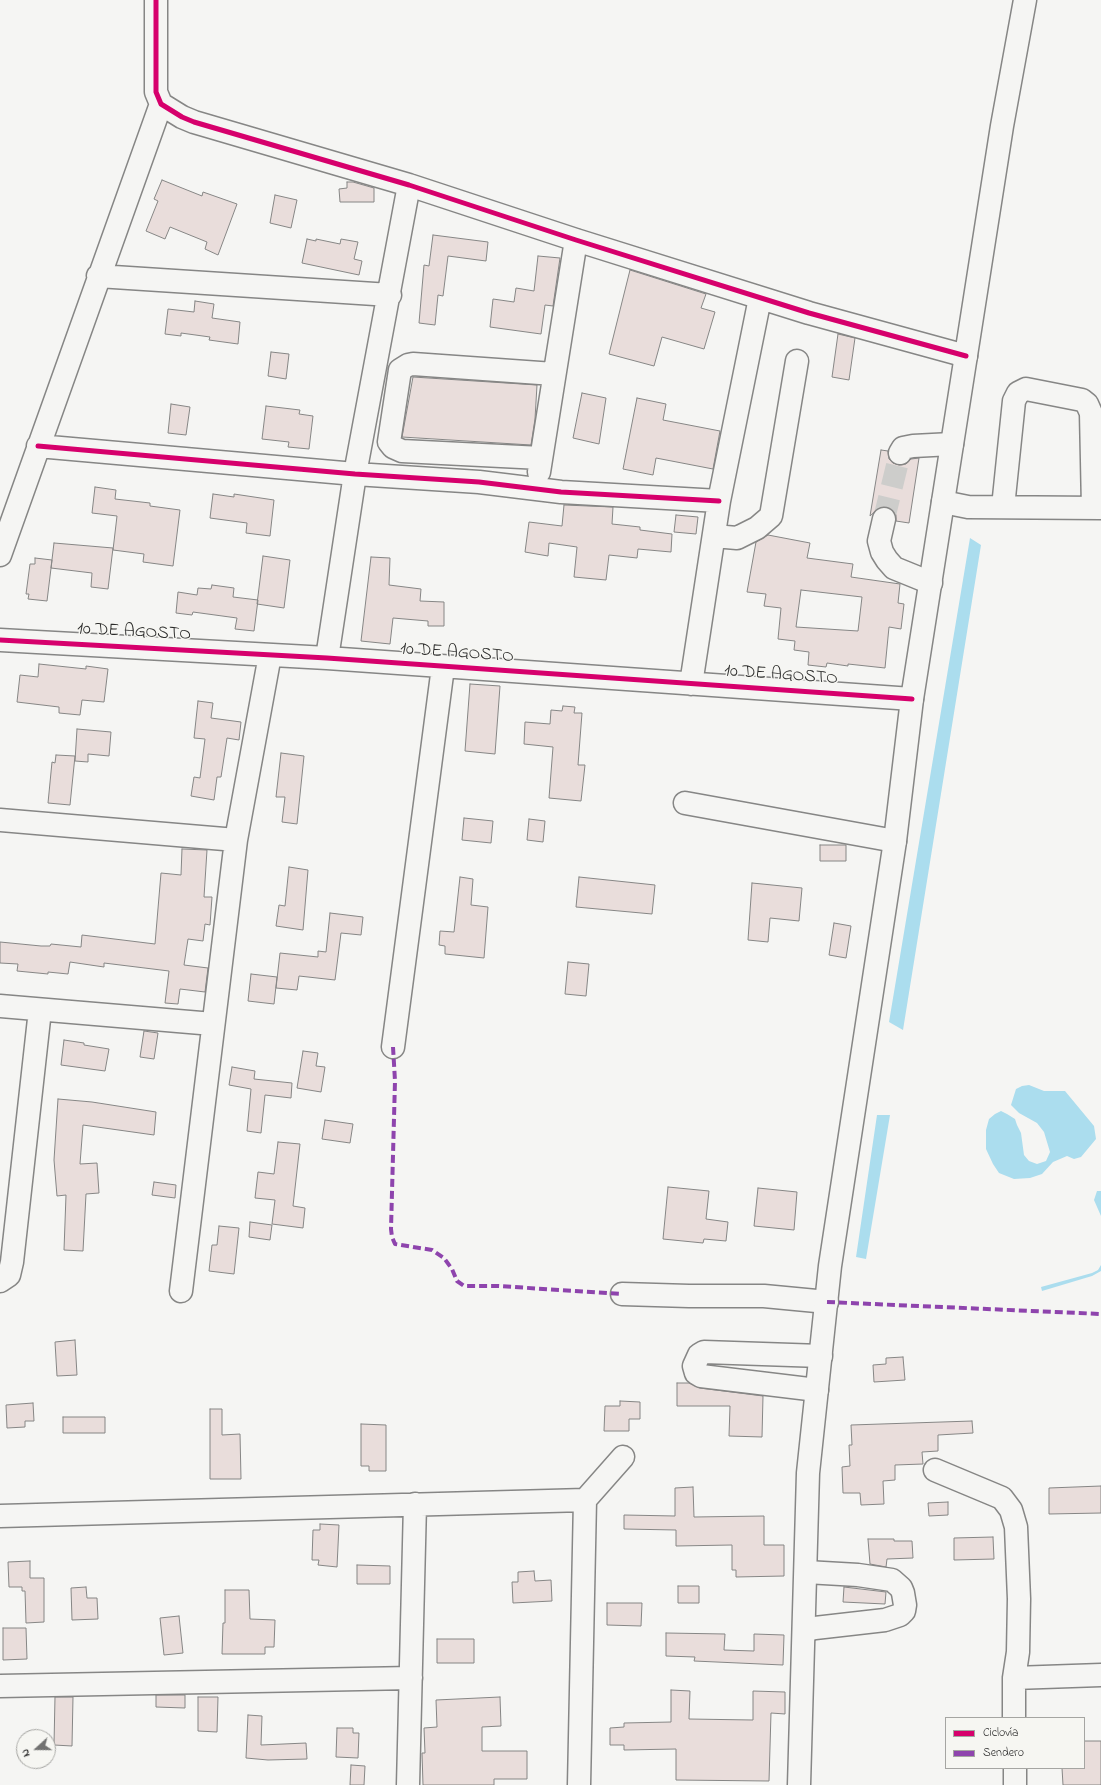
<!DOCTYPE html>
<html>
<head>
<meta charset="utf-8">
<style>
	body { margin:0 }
	#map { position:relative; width:1101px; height:1785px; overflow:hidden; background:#f5f5f3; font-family:"Indie Flower",sans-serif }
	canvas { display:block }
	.legend { position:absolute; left:945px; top:1717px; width:140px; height:52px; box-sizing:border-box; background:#f6f6f2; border:1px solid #a5a5a2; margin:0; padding:5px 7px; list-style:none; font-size:12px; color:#2b2b2b }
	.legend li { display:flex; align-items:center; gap:8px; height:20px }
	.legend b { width:20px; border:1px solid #a5a5a2 }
	.north { position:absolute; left:16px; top:1729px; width:40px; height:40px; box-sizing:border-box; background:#f6f6f2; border:1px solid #a5a5a2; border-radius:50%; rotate:249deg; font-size:11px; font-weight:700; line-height:16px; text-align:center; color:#2b2b2b }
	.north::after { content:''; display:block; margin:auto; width:14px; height:18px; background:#727271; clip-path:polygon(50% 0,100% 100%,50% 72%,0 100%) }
</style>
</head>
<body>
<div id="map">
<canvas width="1101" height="1785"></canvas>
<ul class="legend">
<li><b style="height:5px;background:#d6006c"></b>Ciclovía</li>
<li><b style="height:5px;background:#8e44ad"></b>Sendero</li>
</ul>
<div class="north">N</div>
</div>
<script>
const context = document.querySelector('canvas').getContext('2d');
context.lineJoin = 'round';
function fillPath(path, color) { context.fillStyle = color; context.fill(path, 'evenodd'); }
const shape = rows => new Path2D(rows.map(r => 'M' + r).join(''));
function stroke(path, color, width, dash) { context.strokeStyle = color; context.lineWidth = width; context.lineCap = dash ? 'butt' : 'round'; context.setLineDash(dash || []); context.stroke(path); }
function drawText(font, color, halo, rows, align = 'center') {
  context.font = font + ' "Indie Flower",sans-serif'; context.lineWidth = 3; context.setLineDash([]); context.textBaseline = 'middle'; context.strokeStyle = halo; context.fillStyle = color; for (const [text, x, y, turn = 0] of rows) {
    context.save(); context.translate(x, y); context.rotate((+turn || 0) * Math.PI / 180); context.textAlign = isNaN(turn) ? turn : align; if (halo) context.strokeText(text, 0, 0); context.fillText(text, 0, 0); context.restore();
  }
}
const water = shape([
	[970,538,981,545,903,1030,889,1022],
	[1029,1085,1044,1091,1065,1091,1094,1126,1096,1139,1081,1157,1074,1159,1067,1156,1053,1162,1042,1174,1030,1178,1014,1179,999,1173,993,1164,986,1149,986,1130,989,1119,995,1114,1001,1111,1007,1114,1015,1119,1017,1125,1021,1133,1024,1155,1029,1161,1037,1164,1046,1161,1050,1152,1044,1132,1037,1123,1019,1113,1011,1105,1016,1089,1022,1086],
	[877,1115,890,1115,866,1259,856,1257],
	[1097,1191,1101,1191,1101,1216,1094,1200],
	[1101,1265,1101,1271,1092,1276,1042,1291,1041,1287,1092,1273,1098,1270]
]);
const building = shape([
	[162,180,202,196,203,192,237,204,218,255,205,249,207,242,170,227,165,239,146,231,158,201,154,199,162,180],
	[347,182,353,182,374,188,374,202,340,202,339,189,347,188,347,182],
	[275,195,297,200,291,228,270,223,275,195],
	[433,235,488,242,486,261,448,256,443,296,438,295,435,325,419,323,424,265,429,266,433,235],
	[307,239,316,241,316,239,340,244,341,239,358,242,354,259,362,261,359,275,302,263,307,239],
	[538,256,560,258,553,306,545,305,541,334,490,327,493,299,514,302,516,288,534,291,538,256],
	[630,270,706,294,701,308,715,312,704,349,662,337,654,366,609,354,630,270],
	[195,301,214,304,212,318,240,322,238,344,209,340,210,337,181,333,181,336,165,334,168,309,194,312,195,301],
	[838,334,855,338,849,380,832,377,838,334],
	[271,352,289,354,286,379,268,376,271,352],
	[413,377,537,385,535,419,531,445,402,437,413,377],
	[582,393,606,398,599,444,573,438,582,393],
	[637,398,666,404,663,420,720,431,713,469,656,458,653,475,623,469,637,398],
	[171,404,190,407,186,435,168,433,171,404],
	[266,406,300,410,299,414,313,416,309,449,288,447,289,442,262,439,266,406],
	[881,450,888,451,889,459,893,463,899,465,906,464,911,459,919,458,909,523,896,521,896,515,893,510,886,507,880,507,870,516,881,450],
	[95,487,116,490,115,499,150,503,150,506,180,510,173,566,143,562,144,554,113,550,117,516,92,513,95,487],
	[213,494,234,497,234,494,274,500,270,536,246,533,247,523,210,518,213,494],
	[564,505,613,507,612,524,640,527,640,530,672,534,671,552,638,549,637,558,609,555,606,580,574,577,577,547,549,543,548,556,525,552,529,522,562,526,564,505],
	[676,515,698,517,696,534,674,532,676,515],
	[768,535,810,543,807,558,853,564,851,577,900,584,898,603,904,604,901,629,889,627,885,668,848,664,848,666,827,663,826,667,808,665,809,652,794,650,795,641,778,639,781,608,764,606,766,594,747,592,756,542,768,535],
	[801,590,862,597,858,631,796,627,801,590],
	[54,543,113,548,108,589,91,587,92,573,51,568,54,543],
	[263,556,290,560,284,608,257,604,263,556],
	[371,557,390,558,389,585,421,589,420,601,444,602,444,626,428,626,428,621,393,618,390,644,361,641,371,557],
	[35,558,52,560,47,601,28,599,29,594,26,594,30,564,35,564,35,558],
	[212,585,234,588,233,597,258,600,254,631,235,629,237,618,193,612,192,615,176,613,178,592,197,595,198,588,211,589,212,585],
	[39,664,86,669,86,666,108,669,104,702,82,700,80,715,59,713,59,707,17,702,20,675,38,677,39,664],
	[470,684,500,686,495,754,465,751,470,684],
	[198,701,213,703,211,718,241,722,239,740,227,738,221,777,217,777,214,800,191,796,194,777,200,778,205,739,194,738,198,701],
	[563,706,575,707,574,713,582,713,578,765,585,765,581,801,549,798,553,747,524,744,525,722,550,724,551,710,562,711,563,706],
	[77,729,111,732,109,756,88,754,88,762,75,761,77,729],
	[281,753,304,756,297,824,282,822,285,797,276,797,281,753],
	[56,755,75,756,70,805,48,803,52,762,55,763,56,755],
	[464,818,493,821,491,843,462,840,464,818],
	[529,819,545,821,543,842,527,840,529,819],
	[820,845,846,845,846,861,820,861,820,845],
	[182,849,207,850,204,897,212,897,210,925,205,924,203,941,188,939,184,965,208,968,205,992,180,989,178,1004,165,1003,169,971,104,963,104,967,70,962,68,974,48,972,48,974,17,971,18,964,0,963,0,942,41,946,50,946,51,944,81,947,82,935,155,944,161,873,181,875,182,849],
	[289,867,308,870,303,930,276,926,279,905,285,906,289,867],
	[460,877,473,879,471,905,488,907,484,958,445,954,445,946,439,945,440,931,454,932,460,877],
	[579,877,655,885,652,914,576,907,579,877],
	[752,883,802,888,799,921,770,918,768,942,748,940,752,883],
	[330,913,363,917,361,935,341,933,335,980,299,976,297,990,276,988,280,953,318,957,318,951,326,952,330,913],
	[834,923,851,926,846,958,829,955,834,923],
	[568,962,589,964,586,996,565,994,568,962],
	[251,974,277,977,274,1004,248,1001,251,974],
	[144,1031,158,1033,154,1059,140,1057,144,1031],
	[64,1040,84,1043,84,1045,109,1049,105,1071,61,1065,64,1040],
	[303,1051,318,1053,316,1066,325,1067,321,1092,297,1088,303,1051],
	[232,1067,255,1071,254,1079,292,1083,291,1098,265,1095,261,1133,247,1131,251,1089,229,1085,232,1067],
	[58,1099,92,1102,156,1112,154,1135,83,1125,80,1164,97,1163,99,1193,86,1194,83,1251,64,1250,66,1195,57,1196,54,1160,58,1099],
	[325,1120,353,1124,350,1143,322,1139,325,1120],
	[278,1142,300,1144,293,1206,305,1208,303,1228,272,1224,275,1200,255,1198,258,1172,274,1174,278,1142],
	[154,1182,176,1185,175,1198,152,1195,154,1182],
	[668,1187,709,1191,706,1219,728,1222,726,1241,704,1239,703,1243,663,1239,668,1187],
	[758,1188,797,1192,794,1230,754,1226,758,1188],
	[250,1222,272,1225,270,1240,249,1237,250,1222],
	[219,1226,239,1228,234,1274,209,1271,212,1245,217,1245,219,1226],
	[75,1340,77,1375,57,1376,55,1342,75,1340],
	[903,1357,905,1380,874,1382,873,1365,886,1364,886,1358,903,1357],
	[677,1383,689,1383,700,1388,763,1396,762,1437,729,1436,730,1406,677,1406,677,1383],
	[620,1401,640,1402,640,1419,629,1419,629,1431,604,1431,605,1406,620,1406,620,1401],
	[33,1403,34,1421,25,1421,25,1427,7,1428,6,1405,33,1403],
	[210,1409,222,1409,222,1435,240,1434,241,1479,210,1479,210,1409],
	[63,1417,105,1417,105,1433,63,1433,63,1417],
	[972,1421,973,1433,938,1435,938,1451,922,1452,923,1464,895,1465,895,1480,883,1481,884,1504,861,1505,860,1493,843,1493,842,1467,850,1466,849,1445,852,1445,851,1425,972,1421],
	[361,1424,386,1425,386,1471,369,1471,369,1466,361,1466,361,1424],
	[1101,1486,1101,1513,1049,1514,1049,1488,1101,1486],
	[693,1487,694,1517,764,1516,764,1545,784,1545,784,1576,736,1577,736,1570,732,1570,732,1545,676,1546,676,1530,624,1529,624,1515,675,1516,675,1488,693,1487],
	[948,1502,948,1515,929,1516,928,1503,948,1502],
	[320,1524,339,1525,337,1567,318,1565,319,1560,312,1560,313,1530,320,1530,320,1524],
	[993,1537,994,1559,954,1560,954,1538,993,1537],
	[868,1539,894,1539,894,1541,912,1541,913,1558,887,1559,886,1567,870,1564,868,1539],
	[30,1561,30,1578,44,1578,44,1622,26,1623,25,1591,22,1591,22,1587,9,1587,8,1562,30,1561],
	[357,1565,390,1566,390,1584,357,1584,357,1565],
	[534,1571,535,1581,551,1580,552,1601,513,1603,512,1582,518,1582,518,1572,534,1571],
	[678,1586,699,1586,699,1603,678,1603,678,1586],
	[86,1587,87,1598,97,1598,98,1619,72,1620,71,1588,86,1587],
	[844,1587,886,1592,885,1604,843,1602,844,1587],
	[225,1590,249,1590,250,1619,275,1620,274,1647,265,1647,265,1654,222,1654,223,1623,225,1623,225,1590],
	[607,1603,642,1603,641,1626,607,1625,607,1603],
	[179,1616,183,1653,164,1655,160,1618,179,1616],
	[3,1628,26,1628,27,1659,3,1660,3,1628],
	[666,1633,725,1634,724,1650,754,1651,754,1634,784,1635,783,1665,694,1661,695,1657,666,1656,666,1633],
	[437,1639,474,1639,474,1663,437,1663,437,1639],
	[671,1690,690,1691,689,1719,753,1720,753,1691,785,1692,785,1714,771,1713,769,1781,676,1780,676,1749,624,1750,624,1745,610,1745,610,1728,624,1727,624,1723,671,1722,671,1690],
	[156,1695,185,1695,185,1708,156,1707,156,1695],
	[55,1697,73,1697,72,1746,54,1745,55,1697],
	[198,1697,218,1697,217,1732,198,1731,198,1697],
	[500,1697,501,1726,482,1727,482,1751,527,1751,527,1779,494,1779,494,1785,423,1785,422,1753,425,1753,424,1728,437,1727,436,1700,500,1697],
	[248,1715,262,1716,261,1745,306,1743,307,1759,268,1760,246,1758,248,1715],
	[337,1728,353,1728,353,1733,359,1733,358,1758,336,1757,337,1728],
	[1084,1741,1101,1741,1101,1785,1063,1785,1062,1768,1084,1768,1084,1741],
	[351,1765,365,1766,364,1785,350,1785,351,1765]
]);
const minorTunnel = shape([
	[884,519,900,453]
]);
const minor = shape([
	[156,0,156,92,161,104,182,117,194,122,409,185,576,240,809,313,966,356],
	[98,276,390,295],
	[38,446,355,474,479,482,561,492,719,501],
	[900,453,903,448,913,446,952,444],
	[541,458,402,451,393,447,389,442,400,370,408,365,413,364,554,374],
	[539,472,576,240],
	[943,502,968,507,1101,508],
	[1003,507,1014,401,1018,393,1026,389,1082,400,1087,404,1091,413,1093,508],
	[884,519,879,541,882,552,887,560,894,568,931,583],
	[714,536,737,538,757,528,771,516,797,361],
	[0,555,161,104],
	[0,640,327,658,912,699],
	[327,658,355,474,409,185],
	[691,684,719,501,760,298],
	[685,803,895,841],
	[0,820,236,840],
	[0,1006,213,1024],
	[393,1047,443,667],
	[0,1281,9,1275,12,1262,40,1010],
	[181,1291,236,840,270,655],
	[622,1294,689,1296,764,1296,827,1302],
	[817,1390,701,1376,696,1373,694,1366,699,1355,704,1352,821,1356],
	[935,1470,1002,1498,1011,1510,1016,1527,1019,1599,1018,1652,1014,1678,1014,1718],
	[0,1516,585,1500],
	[804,1631,815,1628,885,1620,900,1615,904,1611,905,1605,903,1593,901,1588,892,1580,858,1575,806,1572],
	[1014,1678,1101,1675],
	[0,1686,411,1678],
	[1015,1768,1015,1785],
	[408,1785,415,1504],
	[579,1785,585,1500,623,1457]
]);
const highway = shape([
	[799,1785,808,1473,830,1266,895,841,912,699,1002,126,1025,0]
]);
const quiet = shape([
	[393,1047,395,1081,391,1229,392,1237,395,1244,432,1250,444,1258,452,1269,457,1281,464,1286,498,1286,622,1294],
	[827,1302,1101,1314]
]);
const cycleway = shape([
	[156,0,156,92,161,104,182,117,194,122,409,185,576,240,809,313,966,356],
	[38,446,355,474,479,482,561,492,719,501],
	[0,640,327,658,912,699]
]);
const streetNames = [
	["10 DE AGOSTO",134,633,3],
	["10 DE AGOSTO",457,654,4],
	["10 DE AGOSTO",781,676,4]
];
fillPath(water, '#abddee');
fillPath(building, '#e9dddb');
stroke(building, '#868685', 1);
stroke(minorTunnel, '#cdcdcb', 22, [22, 11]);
stroke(minor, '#868685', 25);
stroke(highway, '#868685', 25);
stroke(minor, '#f5f5f3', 22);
stroke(highway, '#f5f5f3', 22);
stroke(quiet, '#8e44ad', 4, [8, 4]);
stroke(cycleway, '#d6006c', 5);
drawText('18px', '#2b2b2b', '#f6f6f2', streetNames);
</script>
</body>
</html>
